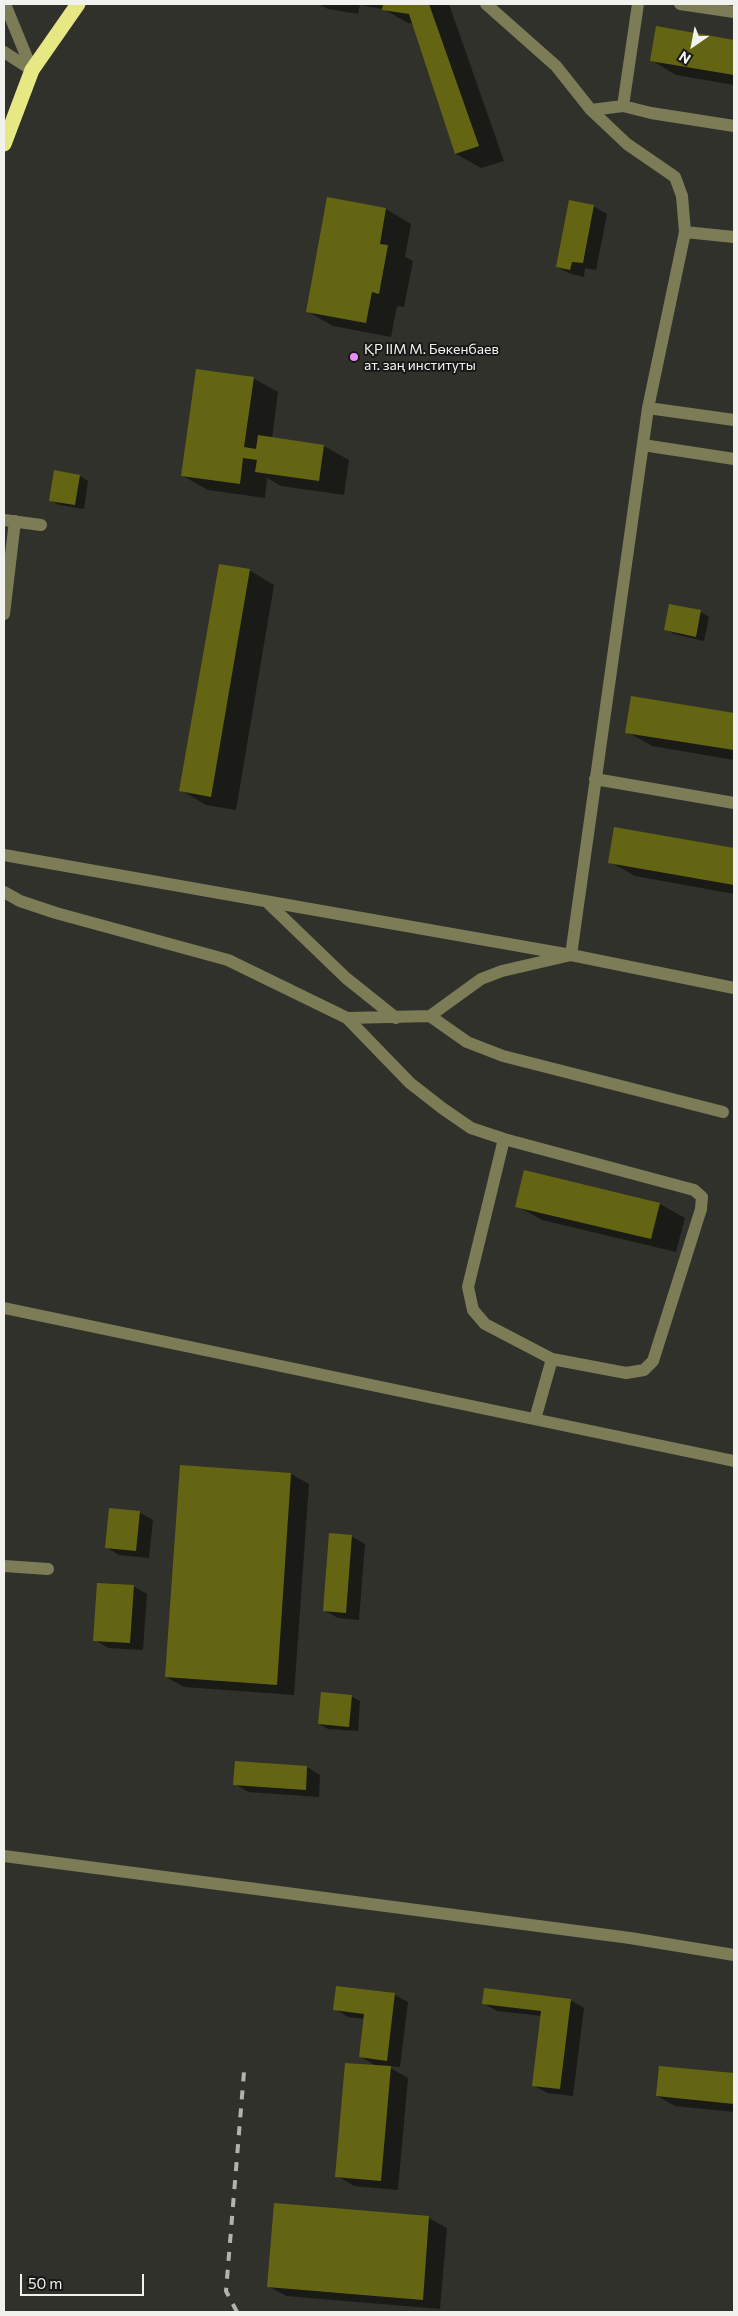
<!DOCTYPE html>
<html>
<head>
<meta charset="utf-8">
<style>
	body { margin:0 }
	#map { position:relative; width:738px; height:2316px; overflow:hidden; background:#31312c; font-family:Commissioner,sans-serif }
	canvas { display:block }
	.frame { position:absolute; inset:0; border:5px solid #f1f1ee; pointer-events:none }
	.north { position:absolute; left:668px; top:20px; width:50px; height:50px; -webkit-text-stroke:4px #181916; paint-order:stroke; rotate:213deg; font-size:14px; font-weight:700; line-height:20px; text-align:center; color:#f1f1ee }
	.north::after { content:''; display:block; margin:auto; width:18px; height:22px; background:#f1f1ee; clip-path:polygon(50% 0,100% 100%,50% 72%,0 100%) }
	.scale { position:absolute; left:20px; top:2274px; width:124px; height:22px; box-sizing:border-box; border:2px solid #f1f1ee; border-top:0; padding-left:6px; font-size:15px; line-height:18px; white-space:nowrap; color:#f1f1ee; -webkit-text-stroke:4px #181916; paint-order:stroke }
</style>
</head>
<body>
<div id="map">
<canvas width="738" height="2316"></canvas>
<div class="frame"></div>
<div class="north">N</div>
<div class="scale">50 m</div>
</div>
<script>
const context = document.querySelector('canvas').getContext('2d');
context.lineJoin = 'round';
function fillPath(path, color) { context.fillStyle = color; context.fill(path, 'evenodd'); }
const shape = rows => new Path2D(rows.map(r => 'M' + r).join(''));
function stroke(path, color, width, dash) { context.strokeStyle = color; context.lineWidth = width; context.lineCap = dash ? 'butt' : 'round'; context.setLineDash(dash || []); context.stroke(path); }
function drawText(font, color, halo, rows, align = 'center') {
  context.font = font + ' Commissioner,sans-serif'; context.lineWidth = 4; context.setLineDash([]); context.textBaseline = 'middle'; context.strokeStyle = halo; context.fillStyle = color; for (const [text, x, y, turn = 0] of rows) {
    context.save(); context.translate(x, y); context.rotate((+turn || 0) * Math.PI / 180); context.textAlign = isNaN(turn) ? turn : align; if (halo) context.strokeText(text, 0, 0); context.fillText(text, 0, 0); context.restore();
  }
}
const shadow = shape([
	[319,4,449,4,504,161,481,168,456,154,414,24,408,23,383,9,360,5,358,14,328,9],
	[657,28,734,41,734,85,676,75,651,60],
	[328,199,386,209,411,224,405,257,413,261,404,307,397,306,391,337,333,326,308,312],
	[593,206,607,214,596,270,585,268,584,277,571,274,557,267],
	[253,378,278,392,272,439,324,446,349,460,344,495,281,486,267,478,265,498,208,490,183,476],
	[80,476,88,481,84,509,59,505,50,500],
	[249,570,274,585,236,810,206,805,181,790],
	[670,605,701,612,709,617,704,641,674,634,665,629],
	[632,698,734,714,734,760,652,746,627,732],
	[615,829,734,850,734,894,635,876,610,862],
	[660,1204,685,1218,676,1252,542,1220,517,1206],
	[181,1466,291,1474,309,1484,294,1695,184,1687,166,1677],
	[139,1512,153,1520,149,1558,119,1555,106,1547],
	[351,1536,365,1544,359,1620,338,1618,325,1611],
	[133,1586,147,1594,143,1650,108,1648,95,1640],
	[351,1696,360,1701,358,1731,328,1729,319,1724],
	[307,1767,320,1775,319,1797,248,1792,235,1784],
	[395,1995,408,2002,400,2067,387,2066,408,2078,398,2190,354,2186,337,2176,378,2067,361,2057,365,2019,348,2017,335,2009],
	[570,2000,584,2008,573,2096,547,2093,533,2085,542,2016,497,2011,483,2003],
	[660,2067,734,2074,734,2112,675,2106,657,2096],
	[275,2205,429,2218,447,2228,440,2309,286,2296,268,2286]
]);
const building = shape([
	[383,4,429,4,479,146,455,154,409,14,382,10],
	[656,26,734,40,734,75,650,61],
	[327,197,386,208,380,244,388,245,379,294,372,292,366,323,306,312],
	[569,200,594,205,583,263,572,262,570,270,556,267],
	[196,369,254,377,244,447,256,449,258,435,324,445,319,481,255,472,257,460,243,458,240,484,181,476],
	[54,470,80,475,75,505,49,501],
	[219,564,250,569,211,797,179,791],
	[669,604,701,610,696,637,664,630],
	[631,696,734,713,734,750,625,733],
	[614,827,734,848,734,885,608,863],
	[524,1170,660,1203,651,1239,515,1207],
	[180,1465,291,1473,277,1685,165,1677],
	[109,1508,140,1511,136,1551,105,1548],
	[329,1533,352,1535,346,1613,323,1611],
	[97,1583,134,1585,130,1643,93,1641],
	[321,1692,352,1695,349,1727,318,1724],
	[235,1761,307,1766,306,1790,233,1785],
	[336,1986,395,1993,387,2061,359,2057,364,2014,333,2010],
	[484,1988,571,1999,560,2089,532,2086,541,2011,482,2004],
	[345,2063,391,2066,381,2181,335,2177],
	[659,2066,734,2073,734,2104,656,2096],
	[274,2203,429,2216,423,2300,267,2287]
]);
const minor = shape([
	[5,4,32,70],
	[680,4,734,12],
	[4,52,32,70],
	[623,106,638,4],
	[591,110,623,106,651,113,734,126],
	[685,232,734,237],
	[648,408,734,420],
	[643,445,734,459],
	[4,520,41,525],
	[4,614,15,521],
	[595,779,734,803],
	[4,855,571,955,734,988],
	[4,892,20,901,56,913,228,960,347,1018,430,1016,467,1042,503,1056,723,1112],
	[266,901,346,978,396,1018],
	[430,1016,481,979,502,971,571,955,648,408,685,232,682,196,675,177,627,144,591,110,556,66,486,4],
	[347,1018,410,1083,442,1108,471,1128,504,1139],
	[504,1139,694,1190,702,1197,701,1209,653,1361,644,1370,626,1373,552,1359,485,1324,473,1310,468,1287,504,1139],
	[4,1308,734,1461],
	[535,1419,552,1359],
	[4,1566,48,1569],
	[4,1856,630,1938,734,1955]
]);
const highway = shape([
	[4,144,32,70,78,4]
]);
const rail = shape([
	[237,2312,226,2291,244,2072]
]);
const markers = [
	[354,357,5,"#e98efe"]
];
const poiNames = [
	["ҚР ІІМ М. Бөкенбаев",364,349],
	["ат. заң институты",364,365]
];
fillPath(shadow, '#0007');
fillPath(building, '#646513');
stroke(minor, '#7c7d57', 12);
stroke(highway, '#e6e884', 15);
stroke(rail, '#b2b2ae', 4, [9, 9]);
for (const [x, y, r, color] of markers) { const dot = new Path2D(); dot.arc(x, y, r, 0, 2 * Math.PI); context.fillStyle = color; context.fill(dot); stroke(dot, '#181916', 2); }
drawText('14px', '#f1f1ee', '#181916', poiNames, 'left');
</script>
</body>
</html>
